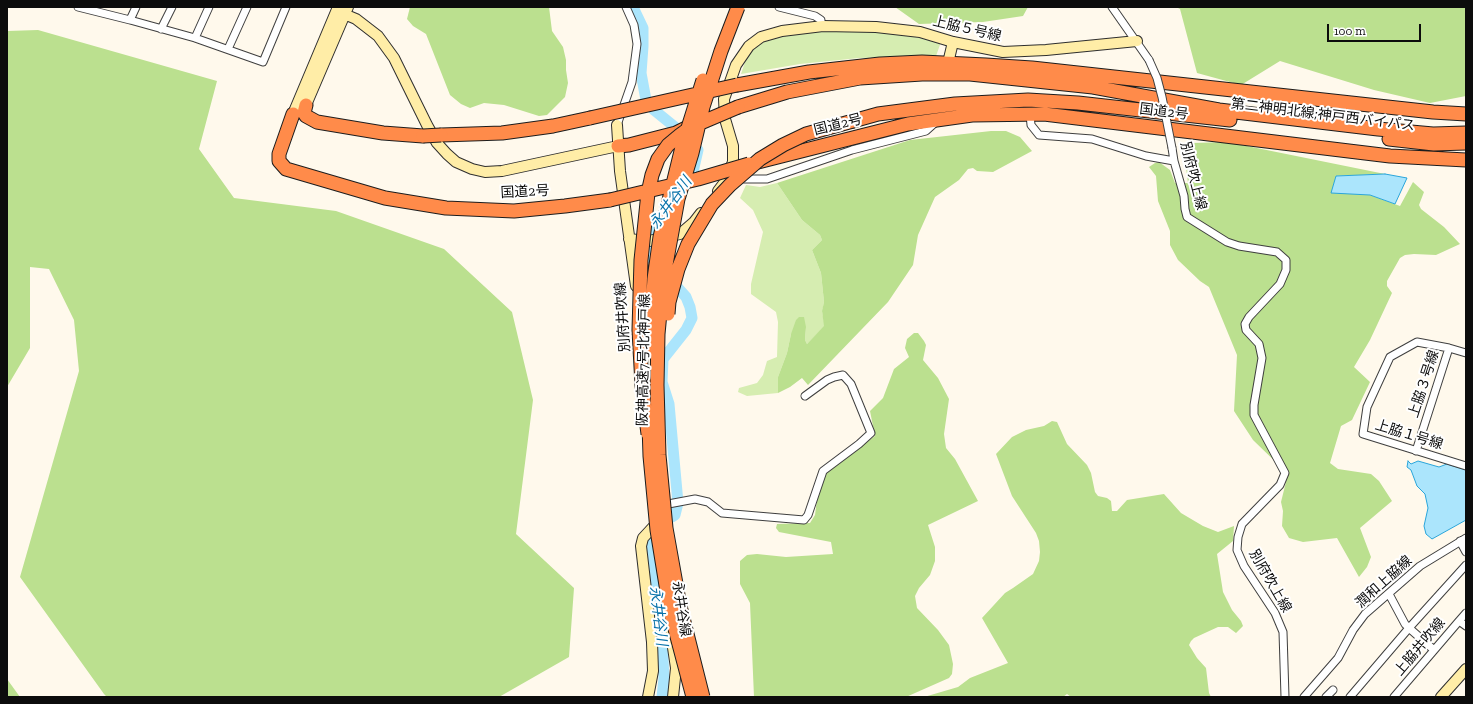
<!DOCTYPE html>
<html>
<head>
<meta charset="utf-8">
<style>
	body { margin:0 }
	#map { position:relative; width:1473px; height:704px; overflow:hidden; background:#fff9ec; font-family:"Zilla Slab",serif }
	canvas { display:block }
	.frame { position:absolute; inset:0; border:8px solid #0c0c0c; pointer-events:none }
	.scale { position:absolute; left:1327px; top:24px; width:94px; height:18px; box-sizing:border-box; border:2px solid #0c0c0c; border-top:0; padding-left:5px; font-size:12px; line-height:14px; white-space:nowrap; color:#0c0c0c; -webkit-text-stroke:3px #fff; paint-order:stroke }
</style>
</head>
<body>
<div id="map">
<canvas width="1473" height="704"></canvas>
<div class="frame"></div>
<div class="scale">100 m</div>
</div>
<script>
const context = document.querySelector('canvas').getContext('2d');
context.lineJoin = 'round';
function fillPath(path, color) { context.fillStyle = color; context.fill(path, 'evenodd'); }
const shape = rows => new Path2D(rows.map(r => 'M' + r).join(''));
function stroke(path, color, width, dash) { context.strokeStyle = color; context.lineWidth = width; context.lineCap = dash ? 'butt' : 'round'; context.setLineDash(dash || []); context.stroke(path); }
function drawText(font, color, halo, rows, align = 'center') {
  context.font = font + ' "Zilla Slab","Noto Sans JP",serif'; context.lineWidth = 4; context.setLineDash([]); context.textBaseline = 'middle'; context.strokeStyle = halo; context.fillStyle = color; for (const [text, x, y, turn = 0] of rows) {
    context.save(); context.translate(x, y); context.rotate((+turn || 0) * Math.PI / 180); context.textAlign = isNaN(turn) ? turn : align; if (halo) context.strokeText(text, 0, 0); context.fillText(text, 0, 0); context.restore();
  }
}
const green = shape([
	[858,31,899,34,941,42,936,56,859,58,800,64,741,74,748,53,758,44,768,38,812,32],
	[777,183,802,220,820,235,822,240,812,250,821,273,824,302,822,312,825,326,807,344,805,340,806,327,791,334,787,353,778,377,778,393,747,396,738,392,739,388,757,383,763,375,767,361,777,357,778,322,776,312,751,294,751,284,763,232,753,210,740,198,746,185,760,187]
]);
const forest = shape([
	[410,7,549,7,552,31,563,47,566,60,566,70,568,83,565,97,547,115,539,116,504,105,484,103,470,108,461,104,450,95,426,34,413,26,407,19],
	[895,7,1028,7,1023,16,983,22,919,24],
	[1176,7,1466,7,1466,96,1430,103,1374,90,1280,61,1241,85,1197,73,1180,9],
	[38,30,217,81,199,149,234,198,336,211,444,249,512,312,533,400,516,534,574,588,569,657,499,697,107,697,104,694,20,577,79,371,74,320,49,269,30,267,30,348,7,387,7,31],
	[991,131,1006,131,1020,137,1032,151,993,172,977,171,973,168,968,169,959,180,935,197,918,235,913,265,888,302,808,385,802,378,790,387,778,393,778,377,787,353,791,334,796,320,799,317,804,317,806,327,805,340,807,344,824,326,822,311,824,302,821,273,812,250,822,240,820,235,802,220,777,183,910,140],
	[1227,142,1385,174,1336,176,1332,192,1370,195,1400,206,1413,182,1424,192,1419,205,1421,209,1444,227,1460,244,1436,255,1414,254,1405,255,1400,258,1387,281,1387,286,1392,293,1370,340,1354,367,1370,382,1352,420,1341,426,1330,463,1338,469,1371,474,1379,481,1392,501,1360,528,1371,557,1367,567,1359,577,1337,538,1303,542,1289,538,1282,526,1283,511,1281,502,1288,474,1253,440,1234,411,1237,355,1209,287,1200,281,1178,260,1170,245,1170,231,1158,201,1156,176,1149,167,1155,163,1159,162,1170,170,1175,183,1188,183,1184,151,1192,143],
	[914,333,918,333,924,341,926,345,923,360,938,378,949,399,944,434,946,448,955,459,978,501,928,525,935,547,935,561,930,575,919,588,915,596,917,608,938,630,949,645,953,664,952,674,949,678,906,697,754,697,750,603,740,584,740,561,747,555,757,554,786,557,833,554,831,542,779,532,776,528,777,524,810,523,815,515,818,492,824,476,829,469,875,436,870,411,883,398,894,369,909,357,905,348,907,339],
	[1052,421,1057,422,1067,444,1087,465,1091,473,1095,492,1098,496,1107,498,1111,501,1112,511,1117,511,1127,500,1164,494,1181,513,1203,526,1218,532,1234,526,1233,541,1217,554,1223,592,1232,610,1241,621,1243,626,1236,633,1228,627,1218,627,1194,638,1191,641,1189,645,1197,658,1206,668,1209,693,1211,697,1071,697,1067,694,1063,697,924,697,958,687,970,678,1008,663,982,618,1005,593,1013,588,1033,574,1039,561,1040,552,1039,541,1036,533,1012,496,996,454,1012,437,1026,430,1044,426],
	[7,678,7,679,20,697,7,697]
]);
const water = shape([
	[1385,174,1407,178,1395,204,1370,195,1331,193,1336,176,1385,174],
	[1408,461,1411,464,1418,461,1439,467,1447,464,1466,470,1466,520,1432,539,1426,534,1424,526,1428,508,1425,494,1417,486,1411,470,1407,467,1408,461]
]);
const river = shape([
	[633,7,643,28,643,46,641,73,646,100,654,110,686,136],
	[685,186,692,176,698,150],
	[665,213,649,234,647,253,686,297,690,307,692,318,686,330,663,359,662,382,669,404,678,503,675,515,672,517],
	[652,537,648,542,662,641,664,678,662,697]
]);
const street = shape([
	[78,7,130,20,195,38,263,62,286,7],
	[779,7,815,16,821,20,821,26],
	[1112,7,1149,60],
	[130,20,136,7],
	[161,29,172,7],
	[195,38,209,7],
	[228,49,247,7],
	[1030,114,1031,125,1039,135,1092,139,1146,156,1174,161],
	[617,125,632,82,637,44,634,25,626,7],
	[1172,148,1174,161,1184,196,1185,209,1187,217,1227,242,1239,246,1277,252,1286,260,1286,270,1280,284,1249,317,1245,324,1246,330,1259,344,1262,358,1254,405,1254,415,1285,473,1280,485,1242,524,1238,537,1237,550,1244,566,1275,613,1283,632,1285,697],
	[738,176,744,179,767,179,852,150,926,131,936,122],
	[1466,353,1449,348,1417,342,1390,357,1367,407,1363,434,1466,466],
	[1416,451,1449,348],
	[663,505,695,499,708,502,722,513,804,520,808,515,823,471,859,444,871,433,851,384,843,375,834,377,827,380,805,396],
	[1460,541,1466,552],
	[1459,621,1466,613],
	[1434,650,1409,628,1466,565],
	[1304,697,1338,658,1353,630,1365,614,1420,566,1466,538],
	[1326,697,1333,690],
	[1350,697,1409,628,1405,624,1389,594],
	[1394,697,1459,621,1466,626]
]);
const secondary = shape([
	[337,11,356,19,378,36,394,58,427,125,437,143,447,154,456,162,472,169,485,172,502,171,618,146],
	[948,63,953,42],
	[306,105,348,7],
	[293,114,338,7],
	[617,125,620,171,636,286],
	[718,191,724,183,733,162,733,146,725,119,724,99,736,65,749,46,761,37,782,31,823,26,876,27,920,32,953,42,1003,52,1046,50,1137,41],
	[629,239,649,241,680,234,694,222,701,213],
	[671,634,676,668,673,697],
	[648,697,653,671,652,642,641,546,643,538,655,525],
	[1441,697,1466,669]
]);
const highway = shape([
	[737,85,809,72,880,64,922,62,986,65,1032,68,1433,112,1466,114],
	[306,105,304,113,306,116,317,122,383,133,423,136],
	[738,107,787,92,860,78,922,74,970,74,1093,87,1219,110,1378,129,1433,134,1466,133],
	[293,114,279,154,279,161,286,169,385,198,446,208,514,211,565,206,610,200],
	[853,121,878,114,955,104,1028,100,1078,103,1230,120],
	[441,135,502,133,553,126,590,118],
	[1389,139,1434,144,1466,143],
	[618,146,629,145,676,133,686,128],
	[758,162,908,124,972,115,1044,114,1390,156,1466,160]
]);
const streetBridge = shape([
	[1149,60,1157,78,1162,97,1172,148]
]);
const highwayBridge = shape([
	[590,118,737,85],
	[423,136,441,135],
	[610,200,698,179,749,164],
	[668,314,669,302,678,269,688,244,712,204,730,185,760,159,783,145,806,134,853,121],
	[649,349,654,279,660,237,682,147,703,80],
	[649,425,650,456,657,530,670,610,693,697],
	[648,434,642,385,639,330,641,260,648,193,652,175,658,159,668,145,680,135,691,127,738,107],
	[703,697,680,606,666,528,659,455,657,385,658,334,663,281,678,199,692,153,703,107,721,51,738,7]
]);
const streetNames = [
	["上脇５号線",967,29,13],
	["国道2号",1164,112,7],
	["第二神明北線;神戸西バイパス",1323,115,7],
	["国道2号",838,125,-14],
	["別府吹上線",1193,176,76],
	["国道2号",525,192,-3],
	["別府井吹線",623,317,-94],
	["阪神高速7号北神戸線",644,360,-89],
	["上脇３号線",1424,384,-72],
	["上脇１号線",1409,435,17],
	["別府吹上線",1270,581,60],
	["潤和上脇線",1384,582,-42],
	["永井谷線",681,609,81],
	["上脇井吹線",1420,647,-50]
];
const waterNames = [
	["永井谷川",671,203,-54],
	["永井谷川",658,616,83]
];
fillPath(green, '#d6edb1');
fillPath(forest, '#bbe08f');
fillPath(water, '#abe5fc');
stroke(water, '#2aa5da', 1);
stroke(river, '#abe5fc', 11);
stroke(street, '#3f3f3f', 9);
stroke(secondary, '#2e2e2e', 12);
stroke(highway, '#1d1d1d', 15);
stroke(street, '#fff', 7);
stroke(secondary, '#ffeda7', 10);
stroke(highway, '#ff8b4a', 13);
stroke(streetBridge, '#3f3f3f', 9, []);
stroke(highwayBridge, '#1d1d1d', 15, []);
stroke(streetBridge, '#fff', 7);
stroke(highwayBridge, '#ff8b4a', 13);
drawText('14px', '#0c0c0c', '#fff', streetNames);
drawText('italic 15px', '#0a73aa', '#fff', waterNames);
</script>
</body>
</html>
